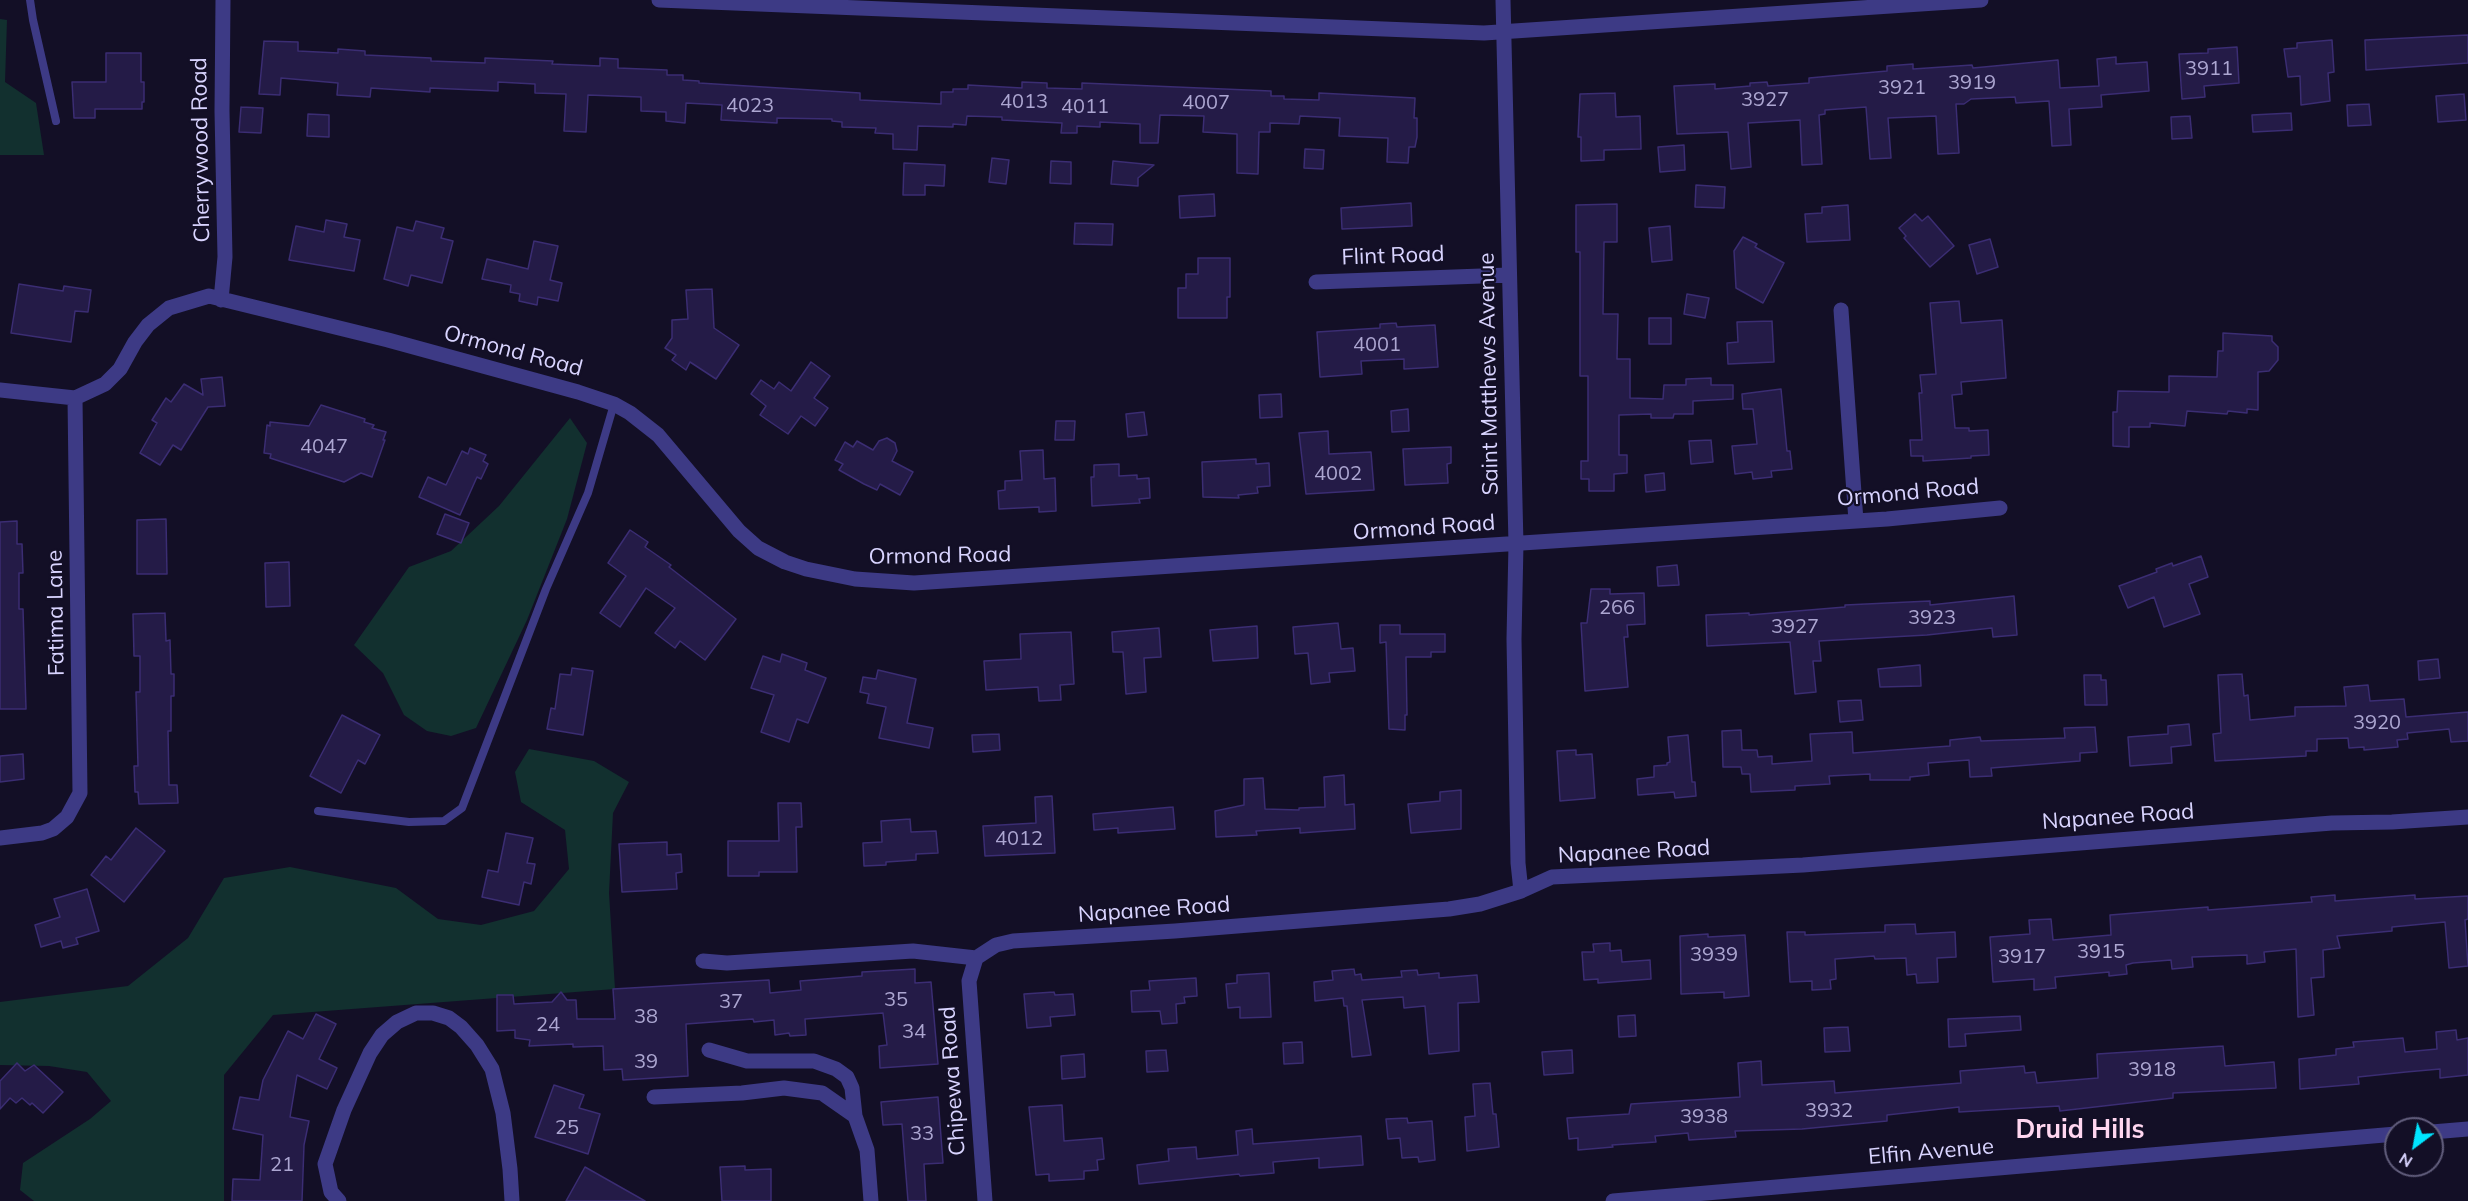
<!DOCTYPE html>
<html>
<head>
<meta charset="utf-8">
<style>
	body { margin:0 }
	#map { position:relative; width:2468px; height:1201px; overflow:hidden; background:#130f26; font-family:Mulish,sans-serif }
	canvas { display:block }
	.north { position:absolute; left:2384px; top:1117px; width:60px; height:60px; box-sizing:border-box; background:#130f26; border:2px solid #625e7d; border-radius:50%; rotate:212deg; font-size:16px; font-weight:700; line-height:24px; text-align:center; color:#d9d4ff }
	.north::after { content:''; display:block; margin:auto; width:21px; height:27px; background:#00e5ff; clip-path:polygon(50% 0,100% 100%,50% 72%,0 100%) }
</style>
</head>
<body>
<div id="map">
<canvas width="2468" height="1201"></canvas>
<div class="north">N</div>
</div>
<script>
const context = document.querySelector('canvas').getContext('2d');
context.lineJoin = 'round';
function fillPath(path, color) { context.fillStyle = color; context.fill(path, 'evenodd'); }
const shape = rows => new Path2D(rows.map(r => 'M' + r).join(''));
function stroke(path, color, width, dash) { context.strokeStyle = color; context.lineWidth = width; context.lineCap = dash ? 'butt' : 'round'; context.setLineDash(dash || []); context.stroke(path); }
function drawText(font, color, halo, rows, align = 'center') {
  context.font = font + ' Mulish,sans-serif'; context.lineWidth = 4.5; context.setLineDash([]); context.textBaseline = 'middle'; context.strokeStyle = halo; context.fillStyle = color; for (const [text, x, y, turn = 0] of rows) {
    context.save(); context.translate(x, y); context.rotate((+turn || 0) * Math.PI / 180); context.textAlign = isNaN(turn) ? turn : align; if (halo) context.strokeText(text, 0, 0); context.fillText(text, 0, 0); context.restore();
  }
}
const green = shape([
	[0,19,7,20,5,82,36,103,44,155,0,155],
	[570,418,587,443,567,519,527,620,476,728,451,736,427,731,404,715,383,673,354,645,409,567,451,551,499,506],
	[529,749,594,761,629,782,613,813,609,893,615,989,273,1015,224,1075,224,1201,34,1201,20,1190,23,1163,90,1119,111,1101,87,1072,49,1066,0,1065,0,1002,128,986,188,938,224,878,290,867,396,888,438,919,481,925,534,911,569,869,565,830,521,802,515,772]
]);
const building = shape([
	[2468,35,2468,63,2366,70,2365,40,2468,35],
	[2332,40,2334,72,2328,73,2330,101,2301,105,2300,76,2288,77,2284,49,2297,48,2297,43,2332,40],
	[264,41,298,42,298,51,338,53,338,49,365,51,365,55,431,58,431,61,485,63,485,58,553,61,552,64,600,66,600,58,618,59,618,68,667,70,667,75,683,75,683,80,699,81,699,83,860,93,860,100,941,104,941,92,953,92,953,89,968,89,968,85,1022,88,1022,82,1047,83,1047,88,1082,89,1082,83,1271,91,1271,96,1284,96,1284,99,1319,100,1319,93,1415,98,1414,118,1417,118,1417,137,1415,147,1409,147,1408,163,1387,162,1388,138,1339,136,1340,118,1300,116,1299,124,1270,123,1270,132,1259,132,1258,174,1237,173,1237,134,1203,132,1204,116,1160,115,1158,143,1140,143,1140,124,1100,122,1100,127,1077,126,1077,133,1061,133,1062,123,1002,120,1002,117,967,116,966,125,953,124,953,127,918,126,917,150,893,149,893,134,875,133,876,128,842,127,842,122,832,121,832,119,777,118,777,123,721,120,722,105,686,103,685,123,666,121,666,112,641,111,641,97,588,95,586,132,564,131,566,94,535,93,535,84,498,82,498,91,430,88,430,92,371,88,370,97,337,95,338,83,281,78,280,95,259,94,264,41],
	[2237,47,2239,83,2204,86,2205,97,2182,99,2179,54,2208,53,2208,49,2237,47],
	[106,53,141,53,141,82,144,82,144,102,142,102,142,109,95,109,95,118,74,118,72,82,106,82,106,53],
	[2116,57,2116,64,2147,62,2149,91,2101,95,2102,107,2069,109,2071,145,2052,146,2049,101,2016,103,2015,97,1971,99,1964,104,1956,104,1959,153,1938,154,1936,116,1888,118,1891,158,1870,159,1866,107,1825,110,1825,114,1819,115,1822,164,1802,165,1800,120,1748,123,1751,167,1731,169,1728,132,1677,134,1674,86,1715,84,1715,89,1750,86,1750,83,1767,82,1768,86,1809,83,1809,78,1887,71,1887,66,1913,64,1913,69,1972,65,1973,68,2058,60,2060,88,2099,86,2097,59,2116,57],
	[1615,93,1616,117,1640,116,1641,149,1604,150,1604,160,1581,161,1581,137,1578,137,1580,94,1615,93],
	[2464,94,2466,120,2438,122,2436,96,2464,94],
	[2369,104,2371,125,2348,126,2347,105,2369,104],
	[241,107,263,108,261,133,239,132,241,107],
	[2291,113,2292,130,2253,132,2252,115,2291,113],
	[308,114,329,115,329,137,307,136,308,114],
	[2190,116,2192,138,2172,139,2171,117,2190,116],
	[1684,145,1685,170,1660,172,1658,147,1684,145],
	[1305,149,1324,150,1323,169,1304,168,1305,149],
	[992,158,1009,160,1006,184,989,182,992,158],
	[1051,161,1071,162,1071,184,1050,183,1051,161],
	[1113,161,1154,165,1138,178,1138,186,1111,184,1113,161],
	[904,163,945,165,944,186,925,185,925,195,903,195,904,163],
	[1696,185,1725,187,1724,208,1695,207,1696,185],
	[1214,194,1215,216,1180,218,1179,196,1214,194],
	[1411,203,1412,226,1342,229,1341,208,1411,203],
	[1617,204,1617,242,1604,242,1603,314,1618,314,1617,359,1630,359,1630,398,1663,399,1664,385,1686,385,1686,379,1711,378,1711,385,1733,385,1733,399,1693,401,1693,414,1674,414,1673,418,1651,418,1651,414,1619,415,1619,455,1627,455,1627,473,1614,474,1614,491,1589,491,1589,479,1581,479,1581,461,1588,461,1588,376,1580,376,1580,252,1576,252,1576,205,1617,204],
	[1848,205,1850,240,1807,242,1805,214,1822,213,1822,207,1848,205],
	[1915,214,1922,221,1928,216,1954,246,1930,267,1904,238,1906,236,1899,228,1915,214],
	[326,220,347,224,344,237,360,240,354,271,289,260,296,226,324,232,326,220],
	[416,221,444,228,441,238,453,241,442,283,411,275,408,286,384,279,397,227,413,231,416,221],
	[1075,223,1113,224,1112,245,1074,244,1075,223],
	[1670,226,1672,260,1652,262,1649,228,1670,226],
	[1743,237,1757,244,1755,247,1784,263,1763,303,1736,288,1734,251,1743,237],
	[1990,239,1998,267,1977,274,1969,245,1990,239],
	[534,241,558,246,550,280,562,283,558,301,538,297,537,305,519,301,520,294,510,292,511,285,482,279,487,259,528,269,534,241],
	[1198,258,1230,258,1230,297,1227,297,1227,318,1178,318,1178,288,1186,288,1186,274,1198,274,1198,258],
	[19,284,63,291,64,286,91,290,88,312,75,311,71,342,11,333,19,284],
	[712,289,714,328,739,345,716,379,690,362,686,370,672,360,676,355,665,348,672,338,672,320,688,319,686,290,712,289],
	[1687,294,1709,298,1705,318,1684,314,1687,294],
	[1959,301,1961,323,2002,320,2006,378,1961,382,1962,394,1952,395,1955,428,1969,428,1969,431,1988,430,1989,455,1971,456,1971,458,1923,461,1923,456,1911,456,1910,440,1922,440,1919,393,1922,393,1920,375,1936,374,1930,303,1959,301],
	[1649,318,1671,318,1671,344,1649,344,1649,318],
	[1772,321,1774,362,1728,364,1727,343,1738,342,1737,322,1772,321],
	[1396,323,1397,327,1435,325,1438,367,1404,369,1404,359,1361,361,1362,374,1320,377,1317,332,1380,328,1380,324,1396,323],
	[2223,333,2272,336,2272,341,2278,347,2278,360,2269,371,2258,372,2258,410,2247,409,2247,413,2228,411,2227,414,2187,411,2185,426,2150,423,2150,427,2129,427,2129,447,2113,446,2113,412,2117,412,2118,391,2169,392,2169,376,2217,377,2218,351,2223,351,2223,333],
	[811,362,830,376,814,398,828,408,815,426,801,416,788,434,760,415,766,406,751,394,761,380,774,389,779,382,791,391,811,362],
	[222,377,225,406,208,407,181,450,173,445,160,465,140,453,157,423,152,420,166,398,171,402,184,384,203,395,201,379,222,377],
	[1781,389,1787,451,1790,451,1792,469,1771,471,1772,477,1753,479,1752,472,1735,474,1732,446,1757,444,1753,409,1743,409,1742,394,1781,389],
	[1281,394,1282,417,1260,418,1259,395,1281,394],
	[321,405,365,419,364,422,374,425,372,428,386,432,383,440,385,440,372,477,361,473,344,482,270,458,271,454,264,453,267,425,270,426,270,422,309,426,321,405],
	[1408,409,1409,431,1392,432,1391,411,1408,409],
	[1144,412,1147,435,1128,437,1126,414,1144,412],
	[1056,421,1075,421,1074,440,1055,440,1056,421],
	[1328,431,1329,454,1371,452,1374,490,1306,494,1299,433,1328,431],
	[887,438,895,443,897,451,892,461,913,472,900,495,880,484,877,490,864,484,839,470,843,464,835,460,845,442,853,447,857,441,873,450,879,441,887,438],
	[1711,440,1713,462,1691,464,1689,441,1711,440],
	[1451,447,1451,463,1447,464,1448,483,1405,485,1403,449,1451,447],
	[470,448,486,455,483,461,488,464,481,479,477,477,460,515,419,497,428,477,446,485,462,451,468,454,470,448],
	[1043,450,1044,479,1055,478,1056,511,1039,512,1039,507,999,509,998,491,1005,490,1005,481,1022,480,1020,451,1043,450],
	[1256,459,1256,464,1269,463,1270,486,1257,487,1258,493,1238,495,1239,498,1203,497,1202,462,1256,459],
	[1119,464,1119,476,1137,475,1137,479,1149,478,1150,498,1139,499,1140,503,1092,506,1091,477,1094,477,1094,465,1119,464],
	[1664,473,1665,490,1646,492,1645,475,1664,473],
	[445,514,469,523,461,543,437,534,445,514],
	[166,519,167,574,137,574,137,520,166,519],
	[17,521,17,544,22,544,23,573,19,573,19,609,23,609,26,709,0,709,0,522,17,521],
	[630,530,648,542,645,547,671,565,669,567,736,619,705,660,680,641,675,648,655,633,675,608,646,588,620,627,600,613,626,576,608,563,630,530],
	[2201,556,2208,577,2189,584,2200,614,2164,627,2154,597,2128,608,2119,586,2157,572,2156,569,2172,563,2173,566,2201,556],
	[289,562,290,606,266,607,265,563,289,562],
	[1677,565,1679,585,1658,586,1657,567,1677,565],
	[1591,589,1610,589,1610,594,1644,593,1645,624,1627,625,1628,637,1624,637,1628,687,1585,691,1581,623,1587,623,1591,589],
	[2014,596,2017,635,1993,637,1992,628,1927,635,1819,641,1821,661,1813,661,1816,692,1795,694,1790,642,1707,646,1706,615,1749,613,1749,615,1845,607,1845,605,1930,601,1930,605,2014,596],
	[165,613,166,641,170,640,171,674,174,674,174,696,171,696,171,731,168,731,169,785,177,785,178,803,139,804,138,792,135,792,134,766,138,766,136,692,140,692,140,656,134,656,133,614,165,613],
	[1338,623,1341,649,1353,648,1355,671,1329,673,1330,682,1311,684,1308,653,1295,654,1293,627,1338,623],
	[1380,625,1400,625,1400,634,1445,634,1445,652,1431,652,1431,657,1406,657,1407,715,1405,715,1405,730,1389,729,1386,642,1380,643,1380,625],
	[1257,626,1258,658,1213,661,1210,630,1257,626],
	[1159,628,1161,657,1144,658,1146,692,1126,694,1123,652,1113,652,1112,632,1159,628],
	[1071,632,1074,684,1060,685,1061,700,1039,701,1038,687,986,690,984,661,1021,659,1020,634,1071,632],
	[782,654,807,663,805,670,826,678,808,723,797,719,789,742,761,732,774,695,751,688,763,656,780,662,782,654],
	[2438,659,2440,678,2419,680,2418,661,2438,659],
	[1920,665,1921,686,1880,687,1878,669,1920,665],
	[572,668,593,671,583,735,547,729,551,708,555,709,560,674,571,675,572,668],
	[878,670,916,679,907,723,933,728,929,748,879,738,886,707,867,703,869,694,860,692,863,677,876,679,878,670],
	[2242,674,2244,696,2248,695,2250,720,2295,716,2295,707,2346,706,2344,687,2368,685,2370,701,2404,699,2406,717,2468,712,2468,741,2451,742,2449,729,2407,733,2408,739,2397,740,2398,747,2364,750,2364,747,2349,748,2348,738,2317,739,2317,751,2306,751,2306,756,2215,761,2213,734,2221,733,2218,675,2242,674],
	[2084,675,2101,675,2101,680,2106,680,2107,705,2085,705,2084,675],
	[1861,700,1863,720,1840,722,1838,701,1861,700],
	[342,715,380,735,365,764,358,760,341,793,310,776,342,715],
	[2189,724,2191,745,2171,747,2172,763,2130,766,2128,737,2168,734,2168,726,2189,724],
	[2095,727,2097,752,2080,753,2080,761,1991,768,1992,776,1970,777,1969,760,1928,763,1929,775,1910,777,1910,780,1870,780,1870,774,1829,776,1830,784,1795,786,1795,790,1751,792,1750,774,1742,774,1741,767,1723,767,1722,731,1741,730,1742,750,1757,750,1758,757,1772,756,1772,764,1812,761,1810,734,1852,732,1853,753,1950,746,1950,740,1980,737,1981,741,2065,738,2064,728,2095,727],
	[999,734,1000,750,973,752,972,735,999,734],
	[1688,735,1692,782,1695,782,1696,796,1675,798,1674,792,1638,795,1637,779,1654,777,1654,766,1667,765,1667,763,1670,762,1668,737,1688,735],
	[1576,750,1576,755,1592,754,1595,798,1560,801,1557,751,1576,750],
	[23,754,24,779,0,782,0,756,23,754],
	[1344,775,1345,805,1354,804,1355,829,1300,833,1300,828,1256,831,1257,835,1216,837,1215,811,1244,805,1244,779,1263,778,1265,809,1299,810,1299,808,1325,807,1324,777,1344,775],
	[1461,790,1461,829,1411,833,1408,804,1440,801,1440,792,1461,790],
	[1052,796,1055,853,985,856,983,826,1036,823,1035,797,1052,796],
	[778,803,801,803,802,827,796,827,797,872,759,872,759,876,728,876,728,841,779,841,778,803],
	[1173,807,1175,829,1118,833,1118,828,1094,830,1093,814,1173,807],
	[910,819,911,832,936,831,938,853,916,854,916,860,886,862,886,865,864,866,863,843,882,842,881,821,910,819],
	[136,828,165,851,124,902,91,875,106,856,111,860,136,828],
	[506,833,533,838,527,863,535,864,531,884,524,882,519,905,482,897,488,870,498,872,506,833],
	[667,842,667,855,681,854,682,872,676,873,677,889,622,892,619,844,667,842],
	[87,889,99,931,76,938,78,944,63,948,61,941,41,947,35,925,60,917,54,899,87,889],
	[2335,895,2335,901,2415,895,2415,899,2468,896,2468,919,2465,920,2468,966,2449,968,2445,922,2392,927,2392,931,2337,936,2340,948,2323,950,2324,977,2311,978,2314,1015,2298,1017,2296,949,2264,952,2265,962,2247,964,2247,955,2192,957,2193,967,2172,969,2171,960,2133,963,2126,965,2127,974,2109,976,2109,972,2055,977,2056,988,2034,990,2034,979,1993,982,1990,937,2030,934,2029,920,2051,919,2053,940,2111,935,2110,915,2208,907,2208,910,2312,902,2311,897,2335,895],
	[1915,924,1916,934,1955,932,1956,957,1937,958,1938,982,1917,983,1916,974,1907,975,1906,958,1875,959,1874,956,1835,959,1836,979,1830,980,1831,989,1812,990,1812,981,1790,982,1787,932,1805,932,1805,935,1885,932,1885,925,1915,924],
	[1708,934,1708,937,1745,935,1749,996,1724,998,1724,992,1681,994,1680,936,1708,934],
	[1610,943,1610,951,1621,950,1622,962,1650,960,1651,979,1598,983,1598,979,1584,980,1582,952,1594,952,1593,944,1610,943],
	[915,969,915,983,931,982,938,1064,880,1068,879,1046,887,1045,883,1013,805,1019,806,1035,790,1036,789,1033,775,1035,774,1020,754,1022,753,1019,686,1024,688,1076,623,1080,622,1069,604,1070,603,1046,573,1047,573,1044,529,1046,530,1040,515,1038,515,1030,497,1031,497,995,513,995,514,1004,552,1002,561,992,567,1000,576,1000,577,1019,615,1019,613,989,769,980,770,993,801,990,800,981,862,976,862,972,915,969],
	[1354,969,1355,975,1361,974,1362,980,1402,977,1401,971,1417,970,1418,975,1439,973,1439,978,1477,975,1479,1002,1458,1003,1459,1051,1429,1054,1425,1006,1404,1008,1403,997,1362,1000,1371,1055,1352,1057,1347,1006,1344,1006,1343,998,1315,1001,1314,982,1333,980,1332,971,1354,969],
	[1269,973,1271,1017,1240,1018,1240,1007,1228,1008,1226,984,1237,983,1237,975,1269,973],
	[1196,978,1197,996,1184,997,1185,1003,1176,1004,1177,1023,1162,1024,1160,1011,1132,1012,1131,991,1150,990,1149,981,1196,978],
	[1054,992,1055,995,1073,994,1075,1015,1050,1017,1051,1026,1027,1028,1024,994,1054,992],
	[316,1014,336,1024,319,1059,337,1068,327,1089,297,1075,290,1117,309,1121,304,1145,302,1201,232,1201,233,1179,260,1180,263,1135,233,1129,240,1097,259,1100,263,1080,288,1031,303,1039,316,1014],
	[1635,1015,1636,1036,1619,1037,1618,1016,1635,1015],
	[2020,1016,2021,1030,1965,1034,1966,1046,1949,1047,1948,1019,2020,1016],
	[1848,1027,1850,1051,1825,1052,1824,1028,1848,1027],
	[2456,1030,2457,1040,2468,1038,2468,1075,2440,1078,2440,1069,2406,1072,2358,1077,2359,1084,2300,1089,2299,1059,2336,1055,2336,1049,2354,1047,2353,1042,2403,1038,2405,1052,2437,1049,2436,1032,2456,1030],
	[1302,1042,1303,1063,1284,1064,1283,1043,1302,1042],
	[2223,1046,2225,1066,2274,1062,2276,1088,2173,1093,2173,1098,2060,1111,2059,1106,1959,1112,1959,1107,1887,1115,1887,1121,1802,1129,1735,1131,1736,1137,1689,1140,1688,1133,1655,1136,1656,1142,1612,1145,1613,1147,1578,1150,1578,1138,1569,1139,1567,1118,1629,1114,1631,1104,1740,1097,1738,1063,1761,1061,1762,1085,1834,1081,1835,1093,1961,1083,1960,1071,2024,1066,2025,1073,2035,1072,2037,1083,2098,1078,2097,1054,2223,1046],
	[1166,1050,1168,1071,1147,1072,1146,1051,1166,1050],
	[1572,1050,1573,1073,1544,1075,1542,1052,1572,1050],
	[1084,1054,1085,1077,1062,1079,1061,1056,1084,1054],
	[17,1063,25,1071,34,1065,63,1092,43,1113,32,1103,30,1105,22,1098,16,1103,10,1098,0,1109,0,1081,17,1063],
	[1490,1083,1493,1114,1496,1114,1499,1147,1467,1151,1465,1117,1475,1116,1473,1084,1490,1083],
	[554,1085,584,1095,579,1108,600,1114,588,1154,535,1137,554,1085],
	[938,1097,943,1163,924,1164,926,1201,908,1201,902,1124,883,1125,881,1102,938,1097],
	[1062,1105,1064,1141,1102,1138,1104,1159,1097,1160,1098,1170,1084,1171,1084,1179,1049,1181,1049,1174,1036,1175,1029,1107,1062,1105],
	[1407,1118,1408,1123,1432,1121,1435,1160,1419,1162,1418,1157,1402,1158,1400,1138,1388,1139,1386,1119,1407,1118],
	[1252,1129,1253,1144,1361,1136,1363,1165,1319,1168,1319,1158,1273,1162,1274,1173,1240,1176,1239,1174,1139,1184,1137,1165,1169,1161,1168,1149,1196,1147,1197,1159,1238,1155,1236,1131,1252,1129],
	[745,1166,745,1170,771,1169,771,1201,722,1201,720,1167,745,1166],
	[585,1167,645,1201,566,1201,585,1167]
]);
const lane = shape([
	[30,0,33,20,56,121],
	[318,811,409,822,444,821,462,808,546,589,588,493,614,404]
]);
const street = shape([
	[659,0,1484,33,1981,0],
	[1503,0,1516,544,1514,639,1518,863,1521,891],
	[1316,282,1509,275],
	[221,300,225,257,222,111,223,0],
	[1841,310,1856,521],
	[0,390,75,398,105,384,120,369,135,342,148,325,169,308,209,296,388,340,578,392,614,404,630,413,658,435,739,531,758,548,785,562,806,569,855,579,914,583,1887,519,2000,508],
	[0,838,42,833,53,829,67,817,80,793,75,398],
	[976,958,969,981,985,1201],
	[703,961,727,963,913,951,976,958,996,945,1013,941,1175,931,1449,909,1480,904,1521,891,1552,877,1803,865,2332,823,2392,822,2468,817],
	[709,1050,747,1061,814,1061,836,1069,847,1077,852,1088,855,1116],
	[654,1097,742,1093,784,1088,822,1093,855,1116,867,1150,871,1201],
	[2432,1132,2468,1129],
	[339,1201,331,1192,325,1164,344,1110,370,1053,382,1035,397,1022,416,1013,433,1013,449,1018,461,1027,477,1045,492,1069,503,1113,510,1169,512,1201],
	[1613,1201,2396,1134]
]);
const numberNames = [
	["3911",2209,69],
	["3919",1972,83],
	["3921",1902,88],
	["3927",1765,100],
	["4013",1024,102],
	["4007",1206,103],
	["4023",750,106],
	["4011",1085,107],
	["4001",1377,345],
	["4047",324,447],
	["4002",1338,474],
	["266",1617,608],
	["3923",1932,618],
	["3927",1795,627],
	["3920",2377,723],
	["4012",1019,839],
	["3915",2101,952],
	["3939",1714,955],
	["3917",2022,957],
	["35",896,1000],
	["37",731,1002],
	["38",646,1017],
	["24",548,1025],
	["34",914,1032],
	["39",646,1062],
	["3918",2152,1070],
	["3932",1829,1111],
	["3938",1704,1117],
	["25",567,1128],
	["33",922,1134],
	["21",282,1165]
];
const streetNames = [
	["Cherrywood Road",201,150,-91],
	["Flint Road",1393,256,-2],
	["Ormond Road",513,351,15],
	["Saint Matthews Avenue",1489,374,-91],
	["Ormond Road",1908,493,-5],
	["Ormond Road",1424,528,-4],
	["Ormond Road",940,556,-1],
	["Fatima Lane",56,613,-91],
	["Napanee Road",2118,817,-4],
	["Napanee Road",1634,852,-3],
	["Napanee Road",1154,910,-4],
	["Chipewa Road",953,1081,-94],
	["Elfin Avenue",1931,1152,-5]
];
const quarterNames = [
	["Druid Hills",2080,1130]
];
fillPath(green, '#12302f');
fillPath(building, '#241b47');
stroke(building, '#3b2d73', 1.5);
stroke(lane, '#3d3a85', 8);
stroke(street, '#3d3a85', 15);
drawText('20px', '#aca6d1', null, numberNames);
drawText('22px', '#d9d4ff', '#130f26', streetNames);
drawText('bold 26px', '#ffd6f0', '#130f26', quarterNames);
</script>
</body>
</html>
